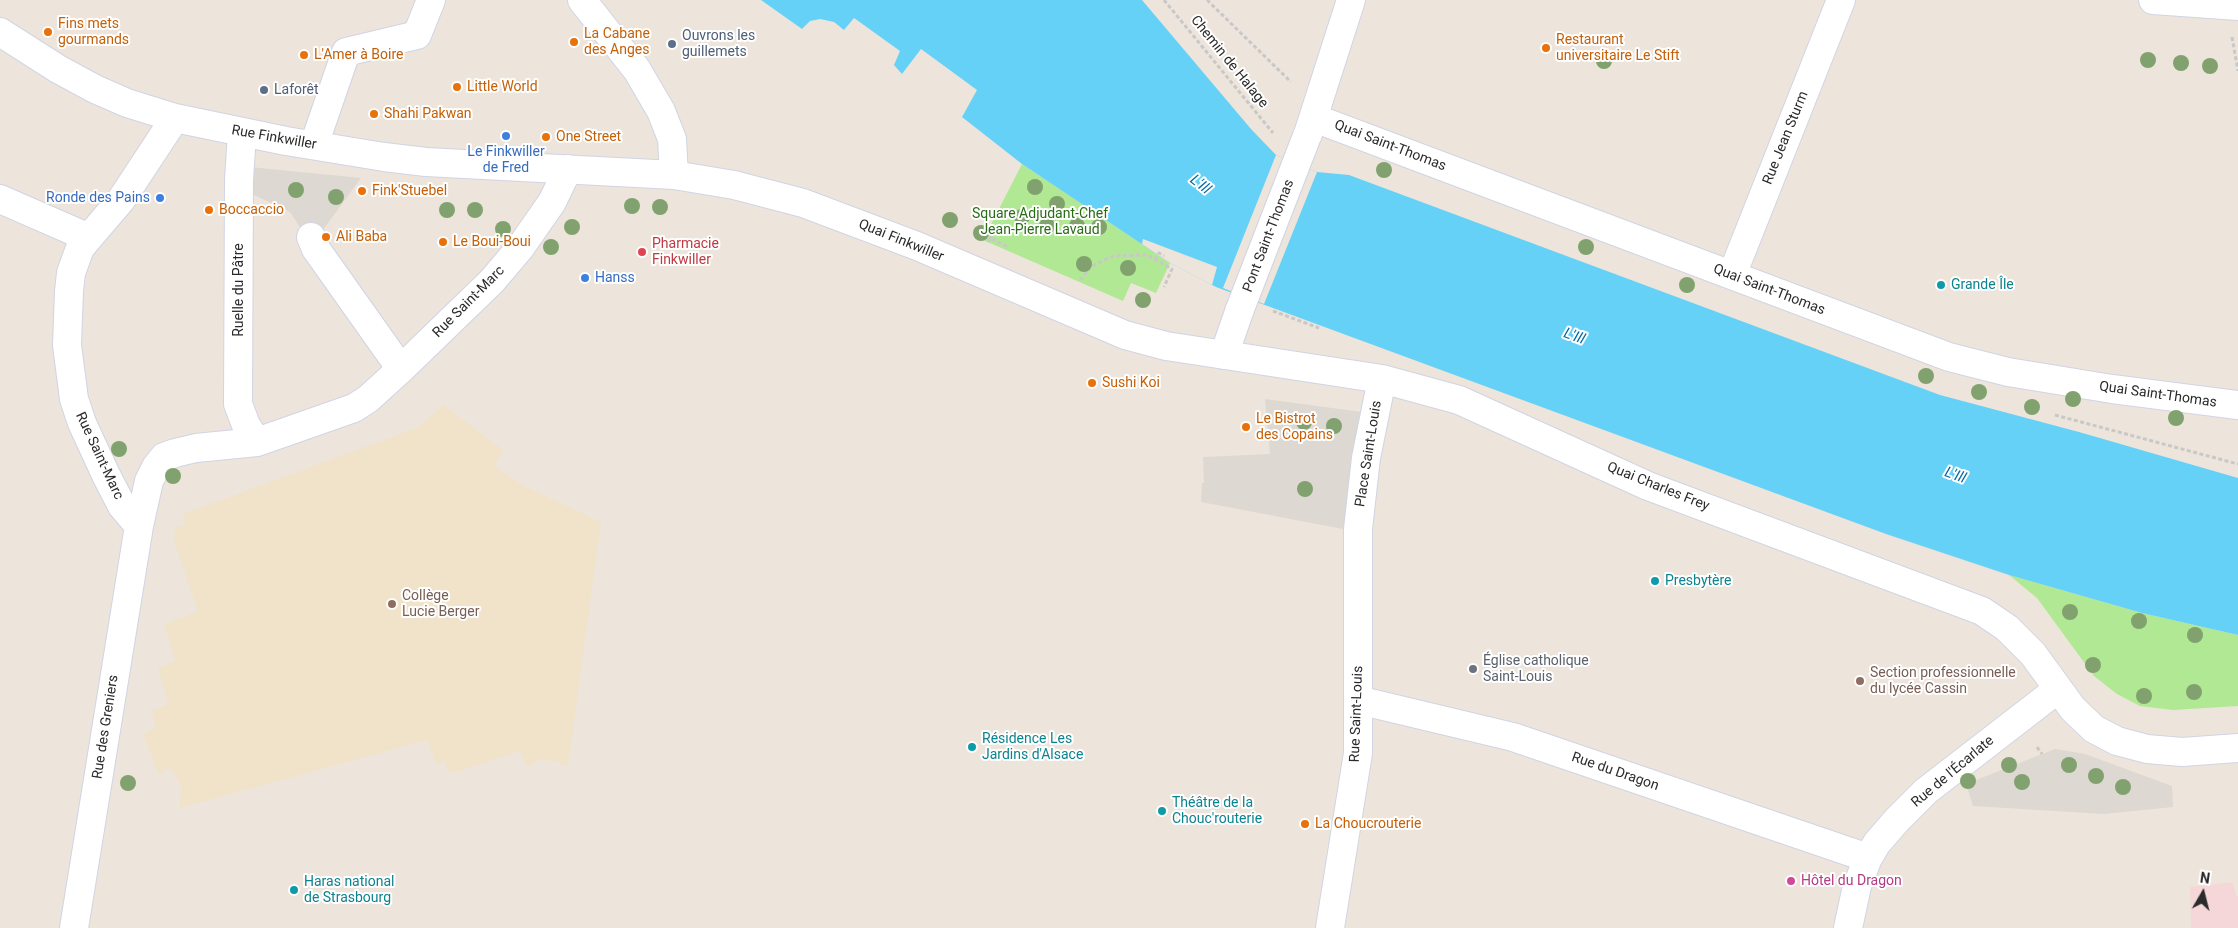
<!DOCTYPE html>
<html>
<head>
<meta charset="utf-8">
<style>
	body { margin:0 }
	#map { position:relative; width:2238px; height:928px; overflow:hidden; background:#ede5db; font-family:Roboto,sans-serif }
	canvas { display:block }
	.north { position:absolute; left:2178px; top:868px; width:50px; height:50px; -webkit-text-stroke:4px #fff; paint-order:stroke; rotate:8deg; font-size:14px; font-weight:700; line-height:20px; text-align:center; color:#2a2a2a }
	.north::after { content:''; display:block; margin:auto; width:18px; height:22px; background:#2a2a2a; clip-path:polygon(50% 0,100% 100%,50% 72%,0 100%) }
</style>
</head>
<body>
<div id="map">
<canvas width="2238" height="928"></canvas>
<div class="north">N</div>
</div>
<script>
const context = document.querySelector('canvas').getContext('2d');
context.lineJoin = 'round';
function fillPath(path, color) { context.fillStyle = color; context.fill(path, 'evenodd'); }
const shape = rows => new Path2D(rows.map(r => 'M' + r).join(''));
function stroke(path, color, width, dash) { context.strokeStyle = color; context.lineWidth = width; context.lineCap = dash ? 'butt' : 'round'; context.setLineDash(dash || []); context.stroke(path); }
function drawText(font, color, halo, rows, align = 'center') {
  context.font = font + ' Roboto,sans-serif'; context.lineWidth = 4; context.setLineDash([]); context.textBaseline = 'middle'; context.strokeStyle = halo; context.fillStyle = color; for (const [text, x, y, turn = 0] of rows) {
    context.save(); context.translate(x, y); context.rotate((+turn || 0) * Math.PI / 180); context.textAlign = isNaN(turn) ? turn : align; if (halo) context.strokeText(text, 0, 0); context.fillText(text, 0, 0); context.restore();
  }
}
const education = shape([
	[443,405,503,450,494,466,524,486,601,522,568,766,560,766,560,761,540,760,527,767,520,751,453,773,447,770,445,762,436,764,427,740,180,808,181,786,170,767,159,775,143,734,156,728,152,711,168,704,158,668,175,661,164,625,198,611,174,541,175,528,185,524,183,514,419,427]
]);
const medical = shape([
	[2233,882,2236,896,2238,896,2238,928,2191,928,2190,887]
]);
const green = shape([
	[1022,164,1170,263,1156,293,1131,283,1123,301,983,240],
	[2009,575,2142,613,2238,635,2238,706,2173,710,2140,706,2117,694,2094,676,2037,598]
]);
const plaza = shape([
	[250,167,361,178,320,234,307,238,290,212,250,193],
	[1265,399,1362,412,1343,529,1201,502,1202,483,1204,483,1203,457,1270,454],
	[2055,749,2085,754,2172,786,2173,807,2104,814,1973,806,1966,784]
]);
const water = shape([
	[761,0,1142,0,1251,129,1276,155,1317,172,1349,175,1940,395,2079,432,2238,478,2238,635,2142,613,2009,575,1886,534,1216,287,1170,263,1022,164,962,117,977,90,921,49,902,74,894,65,900,51,854,18,844,30,834,22,820,19,810,21,802,29]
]);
const pier = shape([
	[1276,155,1317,172,1264,304,1223,288],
	[1143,239,1217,267,1212,285,1170,263,1142,244]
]);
const path = shape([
	[1164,0,1273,133],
	[1207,0,1291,82],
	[2232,37,2238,71],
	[990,238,993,233],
	[988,242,990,238,1008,247],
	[1155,260,1159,253,1164,256],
	[1080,278,1082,279,1090,267,1113,256,1147,255,1172,269,1164,287],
	[1273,311,1319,328],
	[2055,415,2238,464],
	[2037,747,2042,754]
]);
const minor = shape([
	[582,0,637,70,661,111,672,139,674,175],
	[2153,0,2238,6],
	[0,32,58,69,95,89,127,103,175,118,286,141,384,157,426,162,674,175,734,185,803,203,917,246,1125,335,1166,346,1382,379,1459,400,1648,486,1982,611,2007,628,2033,654,2073,709,2094,729,2117,741,2147,749,2182,752,2238,748],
	[1314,118,1949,357,2008,372,2112,389,2238,405],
	[242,133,239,180,238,404,246,425,257,442],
	[1308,134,1351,0],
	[314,145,346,52,417,35,431,0],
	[0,199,87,237],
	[311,237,316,249,401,369],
	[1732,275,1841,0],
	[1224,355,1240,309],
	[139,526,122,506,106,475,82,423,74,399,67,345,69,291,71,273,80,248,121,200,175,118],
	[1358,700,1513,737,1868,858],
	[74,928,139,526,149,481,156,467,164,457,175,453,196,448,257,442,354,408,368,399,401,369,492,281,520,248,552,202,568,169],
	[1330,928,1358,753,1358,529,1366,458,1382,379],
	[1848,928,1857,886,1868,858,1877,843,1897,820,1926,791,2058,689]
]);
const minorBridge = shape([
	[1240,309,1307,136]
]);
const trees = [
	[2148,60],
	[1604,61],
	[2181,63],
	[2210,66],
	[1384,170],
	[1035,187],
	[296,190],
	[336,197],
	[1057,204],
	[632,206],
	[660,207],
	[447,210],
	[475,210],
	[1022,217],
	[950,220],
	[1047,226],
	[1077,226],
	[572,227],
	[1099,227],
	[503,229],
	[981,233],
	[551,247],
	[1586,247],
	[1084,264],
	[1128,268],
	[1687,285],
	[1143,300],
	[1926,376],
	[1979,392],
	[2073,399],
	[2032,407],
	[2176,418],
	[1304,422],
	[1334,426],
	[119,449],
	[173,476],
	[1305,489],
	[2070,612],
	[2139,621],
	[2195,635],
	[2093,665],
	[2194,692],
	[2144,696],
	[2009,765],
	[2069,765],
	[2096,776],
	[1968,781],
	[2022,782],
	[128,783],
	[2123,787]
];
const markers = [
	[48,32,5,"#e8710a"],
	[574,42,5,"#e8710a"],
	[672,44,5,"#5c6f8a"],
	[1546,48,5,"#e8710a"],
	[304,55,5,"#e8710a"],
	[457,87,5,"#e8710a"],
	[264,90,5,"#5c6f8a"],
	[374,114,5,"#e8710a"],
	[506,136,5,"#3f7fe0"],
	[546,137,5,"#e8710a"],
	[362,191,5,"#e8710a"],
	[160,198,5,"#3f7fe0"],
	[209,210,5,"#e8710a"],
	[326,237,5,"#e8710a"],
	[443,242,5,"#e8710a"],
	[642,252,5,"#e0444e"],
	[585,278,5,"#3f7fe0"],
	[1941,285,5,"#0f9aa8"],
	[1092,383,5,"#e8710a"],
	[1246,427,5,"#e8710a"],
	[1655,581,5,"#0f9aa8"],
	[392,604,5,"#8d6e63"],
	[1473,669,5,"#6b7280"],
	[1860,681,5,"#8d6e63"],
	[972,747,5,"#0f9aa8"],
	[1162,811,5,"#0f9aa8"],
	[1305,824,5,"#e8710a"],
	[1791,881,5,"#d1479c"],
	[294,890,5,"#0f9aa8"]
];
const foodNames = [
	["Fins mets",58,24],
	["gourmands",58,40],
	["La Cabane",584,34],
	["des Anges",584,50],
	["Restaurant",1556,40],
	["universitaire Le Stift",1556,56],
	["L'Amer à Boire",314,55],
	["Little World",467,87],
	["Shahi Pakwan",384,114],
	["One Street",556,137],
	["Fink'Stuebel",372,191],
	["Boccaccio",219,210],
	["Ali Baba",336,237],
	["Le Boui-Boui",453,242],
	["Sushi Koi",1102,383],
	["Le Bistrot",1256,419],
	["des Copains",1256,435],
	["La Choucrouterie",1315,824]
];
const serviceNames = [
	["Ouvrons les",682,36],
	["guillemets",682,52],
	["Laforêt",274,90]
];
const streetNames = [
	["Chemin de Halage",1229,62,51],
	["Rue Finkwiller",274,138,10],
	["Rue Jean Sturm",1786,138,-68],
	["Quai Saint-Thomas",1390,146,21],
	["Pont Saint-Thomas",1269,236,-69],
	["Quai Finkwiller",901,241,22],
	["Ruelle du Pâtre",239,290,-90],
	["Quai Saint-Thomas",1769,290,21],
	["Rue Saint-Marc",469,302,-45],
	["Quai Saint-Thomas",2158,395,8],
	["Place Saint-Louis",1369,454,-81],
	["Rue Saint-Marc",99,456,65],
	["Quai Charles Frey",1658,487,22],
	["Rue Saint-Louis",1357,714,-88],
	["Rue des Greniers",106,727,-81],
	["Rue du Dragon",1615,772,19],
	["Rue de l'Écarlate",1953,772,-40]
];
const shopNames = [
	["Le Finkwiller",506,152],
	["de Fred",506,168],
	["Ronde des Pains",150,198,"right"],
	["Hanss",595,278,"left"]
];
const parkNames = [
	["Square Adjudant-Chef",1040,214],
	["Jean-Pierre Lavaud",1040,230]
];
const healthNames = [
	["Pharmacie",652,244],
	["Finkwiller",652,260]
];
const cultureNames = [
	["Grande Île",1951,285],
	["Presbytère",1665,581],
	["Résidence Les",982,739],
	["Jardins d'Alsace",982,755],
	["Théâtre de la",1172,803],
	["Chouc'routerie",1172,819],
	["Haras national",304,882],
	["de Strasbourg",304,898]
];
const educationNames = [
	["Collège",402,596],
	["Lucie Berger",402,612],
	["Section professionnelle",1870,673],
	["du lycée Cassin",1870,689]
];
const worshipNames = [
	["Église catholique",1483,661],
	["Saint-Louis",1483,677]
];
const hotelNames = [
	["Hôtel du Dragon",1801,881]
];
const waterNames = [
	["L'Ill",1200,185,39],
	["L'Ill",1574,337,20],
	["L'Ill",1955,476,20]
];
fillPath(education, '#f0e3c9');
fillPath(medical, '#f5d7d9');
fillPath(green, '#b1e893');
fillPath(plaza, '#ddd8d2');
fillPath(water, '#66d1f7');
fillPath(pier, '#ede5db');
stroke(minor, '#d0d4e4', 30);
stroke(path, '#c8c8c8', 3, [4, 2.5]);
stroke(minor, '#fff', 28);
stroke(minorBridge, '#d0d4e4', 30, []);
stroke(minorBridge, '#fff', 28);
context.fillStyle = '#81a26e';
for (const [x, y] of trees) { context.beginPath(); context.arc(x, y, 8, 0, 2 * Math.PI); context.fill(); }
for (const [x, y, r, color] of markers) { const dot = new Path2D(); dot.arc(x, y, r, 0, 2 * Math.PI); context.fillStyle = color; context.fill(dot); stroke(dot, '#fff', 2); }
drawText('14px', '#c56008', '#fff', foodNames, 'left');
drawText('14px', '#4e5e75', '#fff', serviceNames, 'left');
drawText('14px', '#2a2a2a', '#fff', streetNames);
drawText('14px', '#366cbe', '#fff', shopNames);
drawText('14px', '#286c15', '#fff', parkNames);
drawText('14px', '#be3a42', '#fff', healthNames, 'left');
drawText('14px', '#0d838f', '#fff', cultureNames, 'left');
drawText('14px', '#785e54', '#fff', educationNames, 'left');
drawText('14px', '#5b616d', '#fff', worshipNames, 'left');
drawText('14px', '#b23c85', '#fff', hotelNames, 'left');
drawText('italic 15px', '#046ea4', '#fff', waterNames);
</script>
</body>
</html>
